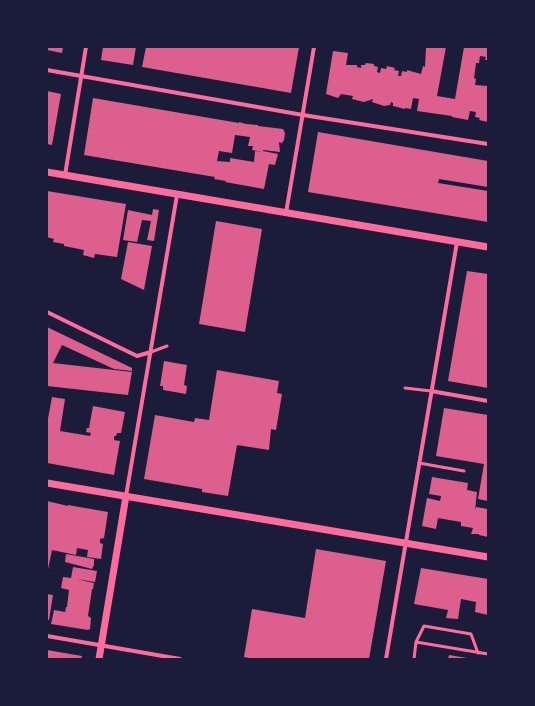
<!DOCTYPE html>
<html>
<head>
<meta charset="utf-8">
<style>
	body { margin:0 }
	#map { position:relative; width:535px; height:706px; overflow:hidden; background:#1b1b3a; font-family:"Titillium Web",sans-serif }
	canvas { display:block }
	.frame { position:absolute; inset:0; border:48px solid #1b1b3a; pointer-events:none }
</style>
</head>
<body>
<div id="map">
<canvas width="535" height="706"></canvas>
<div class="frame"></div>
</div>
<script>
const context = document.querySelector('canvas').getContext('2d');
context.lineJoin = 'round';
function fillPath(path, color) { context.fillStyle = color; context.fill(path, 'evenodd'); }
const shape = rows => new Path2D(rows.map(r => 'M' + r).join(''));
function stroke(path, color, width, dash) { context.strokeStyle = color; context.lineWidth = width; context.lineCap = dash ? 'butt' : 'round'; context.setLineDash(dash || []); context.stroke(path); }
const building = shape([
	[47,47,63,47,62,53,47,50],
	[103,47,136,47,133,65,101,60],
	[146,47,299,47,291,93,142,67],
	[426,47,446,47,437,96,455,99,464,47,488,47,488,60,485,60,486,57,480,56,479,63,476,63,474,78,476,79,475,85,488,86,488,122,479,120,480,118,475,117,476,112,470,111,468,120,452,117,452,116,417,111,419,99,413,98,411,109,405,108,405,109,393,106,393,103,391,102,390,105,384,106,372,102,373,99,364,102,352,99,353,96,341,94,338,98,326,94,333,51,348,53,346,65,357,65,357,67,361,68,361,65,365,65,366,63,374,64,374,66,378,67,377,72,380,73,381,68,386,69,387,66,395,68,394,70,399,71,398,76,401,76,402,71,407,72,407,70,421,74,423,66,425,67],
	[47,91,61,94,52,145,47,144],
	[93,98,239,123,239,122,246,124,258,125,258,126,283,129,285,133,284,140,282,143,279,142,280,152,263,150,263,151,278,154,275,165,269,164,264,189,225,182,226,181,214,179,215,177,84,155],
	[235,135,250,137,248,146,253,146,252,150,263,152,255,151,254,162,230,158,230,162,217,161,219,151,232,153],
	[318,132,488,161,488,187,439,179,438,183,488,191,488,222,308,192],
	[47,191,126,204,117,257,95,254,94,258,83,255,84,250,64,246,64,244,53,242,54,239,47,237],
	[153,209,159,210,154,241,147,240,151,221,142,220,137,242,123,240,128,210,152,215],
	[216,221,262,229,245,332,199,324],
	[128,242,152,246,144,290,121,279],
	[467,271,488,274,488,388,448,381],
	[47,327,132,368,132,371,114,369,62,345,53,363,132,372,128,395,47,386],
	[164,361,187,365,184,385,187,386,186,394,163,390,163,386,160,386],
	[217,370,279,381,277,393,282,394,276,430,271,429,269,450,237,445,228,496,202,492,202,489,144,479,155,415,194,422,195,418,209,420],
	[52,397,65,399,60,431,90,436,91,433,86,432,87,428,89,428,93,406,125,412,121,433,117,433,116,436,114,436,114,440,120,441,114,475,47,463,47,424],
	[444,408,488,415,488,501,478,499,484,464,436,456],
	[432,477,468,483,467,490,477,492,475,510,476,507,488,509,488,537,479,535,479,534,471,534,473,528,461,526,461,522,438,518,436,529,422,526,427,498,440,501,441,496,429,494],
	[47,501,68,506,68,505,108,512,104,538,100,539,100,543,103,544,101,559,87,557,88,550,77,548,76,555,52,550,47,574],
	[316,549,386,561,369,659,255,659,244,657,252,609,305,618],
	[66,554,94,559,94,565,92,569,65,562],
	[73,567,97,571,95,582,76,579,94,583,93,589,92,589,88,616,91,618,90,629,88,630,51,624,54,610,65,612,66,607,67,607,69,590,61,588,63,577,71,578],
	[421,568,488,579,488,615,475,612,476,602,461,599,458,619,446,618,448,610,414,604],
	[47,594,53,595,49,620,47,620],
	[47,650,82,656,81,659,47,659],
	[449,655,467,658,466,659,448,659]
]);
const service = shape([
	[151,352,167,346],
	[405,388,431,391],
	[419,463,464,471],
	[416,642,424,626,471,634,478,653],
	[414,659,416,642,488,654]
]);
const minor = shape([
	[47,70,303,115,488,144],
	[65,175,86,47],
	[286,213,314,47],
	[47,312,137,356,151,352],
	[431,391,488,401],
	[126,496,177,195],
	[47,636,180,659],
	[386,659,457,242]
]);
const tertiary = shape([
	[47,172,488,247],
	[47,483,488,557],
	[99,659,126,496]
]);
fillPath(building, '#dd5f8e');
stroke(service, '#ff6b9d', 3);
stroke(minor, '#ff6b9d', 4);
stroke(tertiary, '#ff6b9d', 7);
</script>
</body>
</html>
